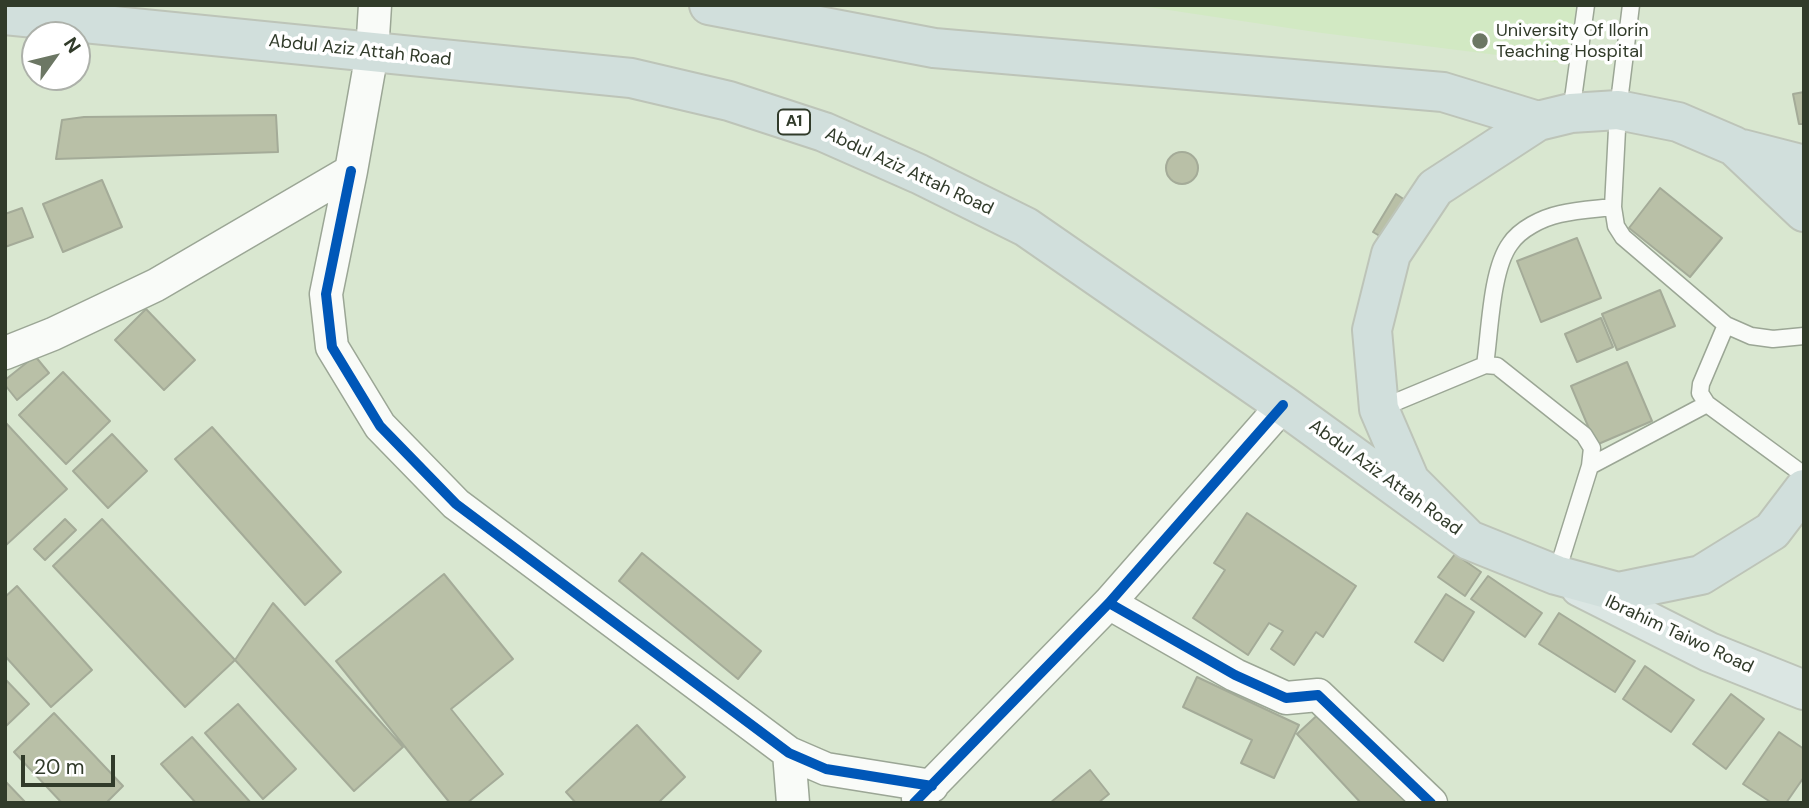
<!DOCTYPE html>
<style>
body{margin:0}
#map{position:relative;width:1809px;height:808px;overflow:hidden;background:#d9e7d0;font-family:"DM Sans",sans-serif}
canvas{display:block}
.frame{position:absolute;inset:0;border:7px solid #313b2a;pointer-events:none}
.north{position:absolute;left:21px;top:21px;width:70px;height:70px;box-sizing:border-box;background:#fff;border:2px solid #adb1aa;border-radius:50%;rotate:56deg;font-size:19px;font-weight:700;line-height:28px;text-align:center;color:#313b2a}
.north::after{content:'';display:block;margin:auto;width:24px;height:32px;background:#6c7764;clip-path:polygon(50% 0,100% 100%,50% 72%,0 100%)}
.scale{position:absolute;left:21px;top:755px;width:94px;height:32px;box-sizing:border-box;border:4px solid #313b2a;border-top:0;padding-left:9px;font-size:21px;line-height:24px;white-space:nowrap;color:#313b2a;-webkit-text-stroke:5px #fff;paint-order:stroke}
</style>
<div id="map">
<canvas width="1809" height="808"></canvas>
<div class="frame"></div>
<div class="north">N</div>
<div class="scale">20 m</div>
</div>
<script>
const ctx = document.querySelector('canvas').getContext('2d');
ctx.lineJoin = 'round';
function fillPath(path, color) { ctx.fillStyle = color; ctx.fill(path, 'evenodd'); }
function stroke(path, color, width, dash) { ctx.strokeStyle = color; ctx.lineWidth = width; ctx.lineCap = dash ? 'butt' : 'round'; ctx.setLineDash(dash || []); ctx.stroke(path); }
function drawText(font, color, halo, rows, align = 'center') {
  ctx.font = font + ' "DM Sans",sans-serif'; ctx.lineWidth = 7; ctx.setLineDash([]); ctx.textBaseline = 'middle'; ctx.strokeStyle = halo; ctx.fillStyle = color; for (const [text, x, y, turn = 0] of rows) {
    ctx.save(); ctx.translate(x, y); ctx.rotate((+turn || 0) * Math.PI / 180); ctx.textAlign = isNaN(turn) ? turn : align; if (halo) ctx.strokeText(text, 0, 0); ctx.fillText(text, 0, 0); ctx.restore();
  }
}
fillPath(new Path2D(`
 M1135 5H1576L1569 64 1322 33Z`), '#d2e9c3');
const building = new Path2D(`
 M1804 92V124H1799L1793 94Z
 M276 115 278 152 56 159 62 120 84 117Z
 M1166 168a16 16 0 1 1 32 0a16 16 0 1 1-32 0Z
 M102 180 122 227 63 252 43 204Z
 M1660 188 1722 238 1690 277 1629 228Z
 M1396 194 1405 200 1383 238 1373 232Z
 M22 208 33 237 5 247V214Z
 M1577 238 1601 298 1541 322 1517 261Z
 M1660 290 1675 326 1617 350 1602 314Z
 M146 309 195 360 164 390 115 340Z
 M1601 318 1613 347 1577 362 1565 334Z
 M35 356 49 373 17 400 5 385V380Z
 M1627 362 1652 421 1596 445 1571 386Z
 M63 372 110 421 66 464 19 415Z
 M5 422 67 489 5 546Z
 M212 427 341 572 305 605 175 459Z
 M112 434 147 471 108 508 73 471Z
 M1247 513 1356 586 1323 637 1316 632 1294 665 1271 649 1283 631 1269 623 1248 655 1193 618 1225 570 1214 563Z
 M65 519 76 530 45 560 34 549Z
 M102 519 235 660 185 707 53 566Z
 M642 553 761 651 738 679 619 581Z
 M1455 554 1481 572 1465 596 1438 577Z
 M444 574 513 659 451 709 503 774 467 803H450L336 661Z
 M1488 576 1542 613 1525 637 1471 599Z
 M17 586 92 670 51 707 5 656V597Z
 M1446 594 1474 612 1443 661 1415 642Z
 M273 603 403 747 354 791 235 660Z
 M1559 613 1635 661 1615 692 1539 644Z
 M1645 666 1694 700 1671 732 1623 699Z
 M1197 677 1299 725 1274 778 1241 763 1252 740 1183 707Z
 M5 679 29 704 5 727Z
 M1731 694 1764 719 1726 769 1693 744Z
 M238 704 296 769 263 799 205 733Z
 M1324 709 1412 803H1361L1297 734Z
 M54 713 123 786 106 803H62L14 752Z
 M637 725 685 777 658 803H576L566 792Z
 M1779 732 1804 749V777L1786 803H1772L1743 784Z
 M192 737 251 803H196L161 764Z
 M1090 770 1109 794 1098 803H1050Z
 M5 781 26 803H5Z`);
fillPath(building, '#b9c0a7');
stroke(building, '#a4ab98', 2);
const service = new Path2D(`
 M1631 5 1618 110 1613 207 1616 226 1623 237 1726 325 1751 336 1773 339 1804 336
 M1571 113 1586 5
 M1726 325 1701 384 1700 393 1707 404 1804 475
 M1485 365C1490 332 1491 270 1510 244 1520 229 1542 218 1560 214 1577 210 1596 209 1613 207
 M1379 409 1485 365 1497 366 1584 435 1592 448 1590 466 1556 575
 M1590 466 1707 404`);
const minor = new Path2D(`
 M351 171 326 294 332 347 380 426 456 504 789 753 826 769 932 786
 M5 353 53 334 156 285 351 171 372 53 375 5
 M1109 603 1235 675 1286 698 1318 695 1431 803
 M789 753 793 803
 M918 799 1109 603 1283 405`);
const primary = new Path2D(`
 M1580 587 1709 652 1804 690`);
const trunk = new Path2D(`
 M709 5 934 48 1443 92 1538 121
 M5 15 631 78 729 101 824 132 919 174 1026 227 1283 405 1469 540
 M1742 149 1804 165
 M1804 212 1734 146 1678 122 1618 110 1571 113 1538 121 1435 188 1391 254 1372 330 1379 409 1410 481 1469 540 1556 575 1618 592 1701 575 1772 531 1804 489`);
stroke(service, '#9ba695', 19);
stroke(minor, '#9ba695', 35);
stroke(primary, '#bdc4b8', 42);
stroke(trunk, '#bdc4b8', 42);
stroke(service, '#f9fbf8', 16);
stroke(minor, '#f9fbf8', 32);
stroke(primary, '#dbe6e3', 38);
stroke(trunk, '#d1dfdc', 38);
stroke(new Path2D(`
 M351 171 326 294 332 347 380 426 456 504 789 753 826 769 932 786
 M1109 603 1235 675 1286 698 1318 695 1431 803
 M914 803 1109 603 1283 405`), '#0057b8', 10);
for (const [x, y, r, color] of [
 [1480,41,9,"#6c7764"]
]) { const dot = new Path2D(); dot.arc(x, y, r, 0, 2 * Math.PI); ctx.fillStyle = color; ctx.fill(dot); stroke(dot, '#fff', 2.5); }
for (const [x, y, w] of [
 [794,122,32]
]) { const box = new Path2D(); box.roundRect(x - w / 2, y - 12.5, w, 25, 5); ctx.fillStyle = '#fff'; ctx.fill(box); stroke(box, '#313b2a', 2); }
drawText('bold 16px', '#313b2a', null, [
 ["A1",794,122]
]);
drawText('18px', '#313b2a', '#fff', [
 ["University Of Ilorin",1496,31],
 ["Teaching Hospital",1496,52]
], 'left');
drawText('18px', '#313b2a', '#fff', [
 ["Abdul Aziz Attah Road",360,51,6],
 ["Abdul Aziz Attah Road",909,172,25],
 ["Abdul Aziz Attah Road",1385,478,36],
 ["Ibrahim Taiwo Road",1679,635,25]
]);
</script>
